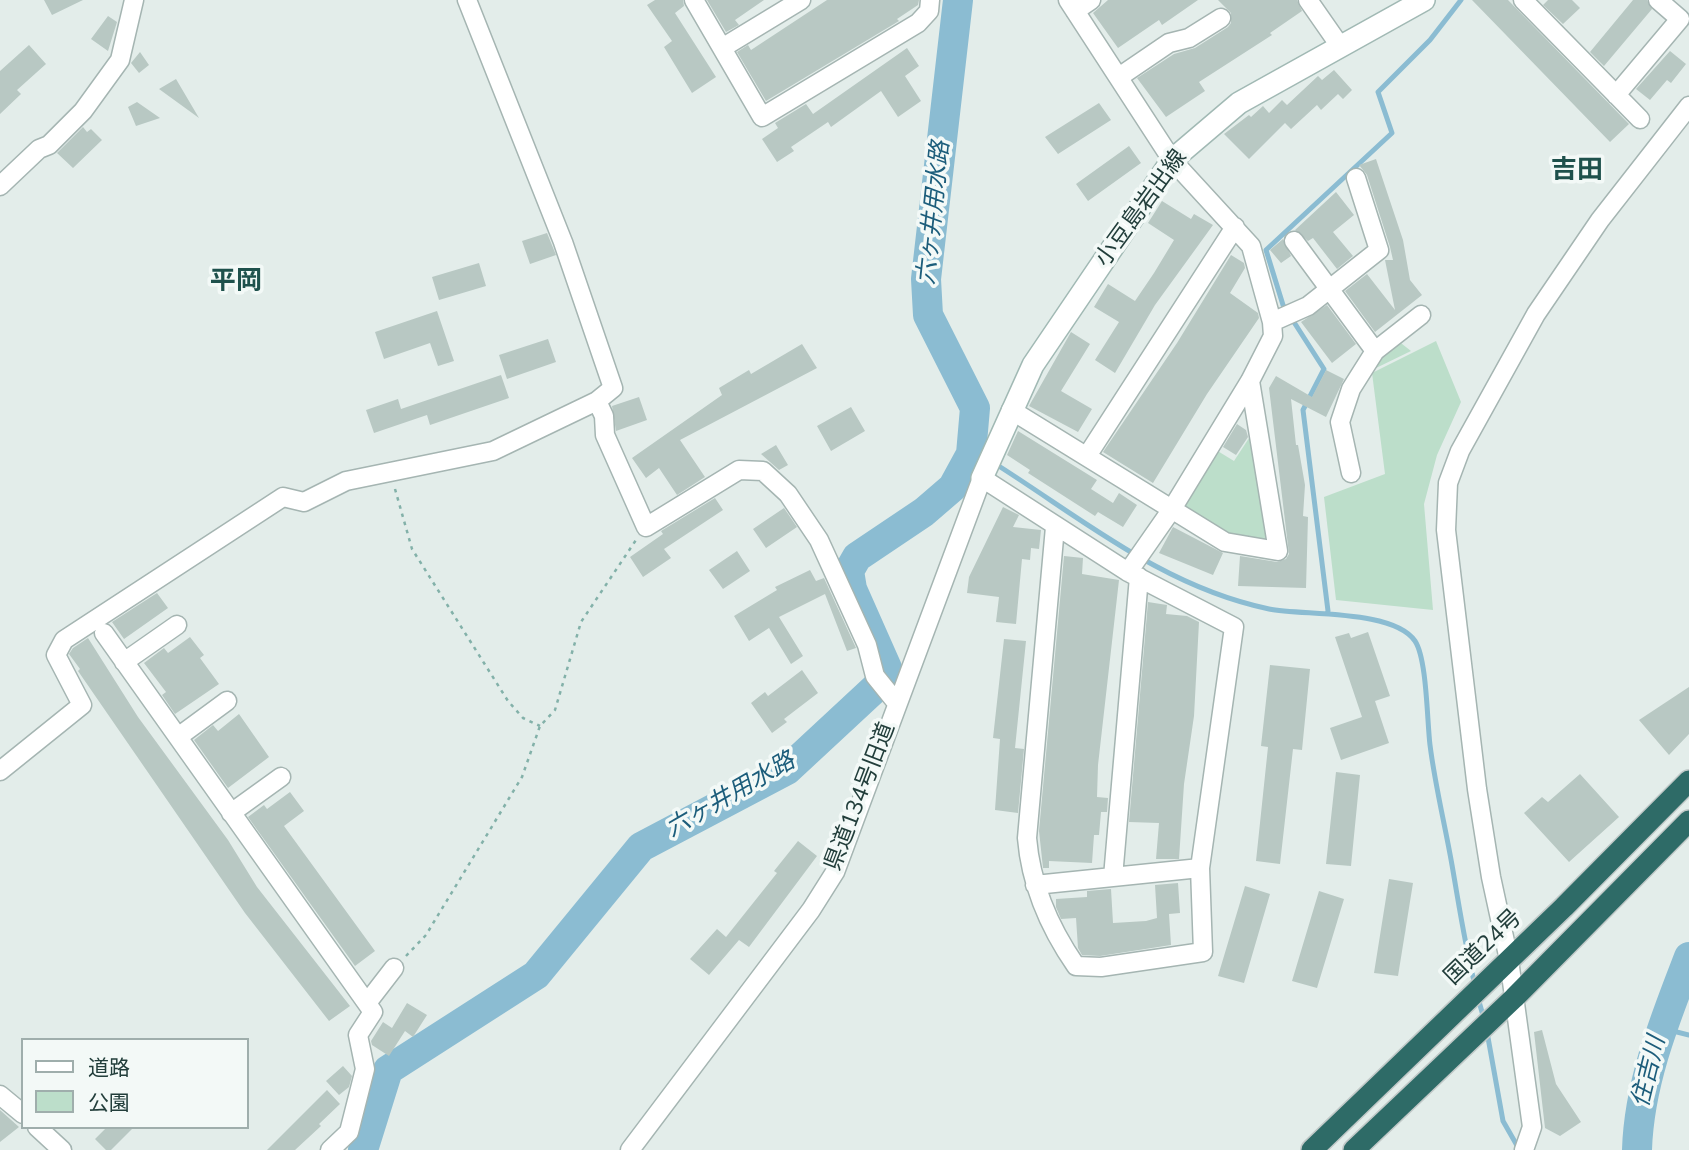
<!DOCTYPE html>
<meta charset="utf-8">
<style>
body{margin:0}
#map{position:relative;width:1689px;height:1150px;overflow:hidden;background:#e3edea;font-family:"Nunito Sans","Noto Sans JP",sans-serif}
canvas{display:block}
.legend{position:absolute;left:21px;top:1038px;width:228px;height:91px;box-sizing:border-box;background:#f3f9f7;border:2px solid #9faeac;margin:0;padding:9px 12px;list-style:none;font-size:21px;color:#223e3b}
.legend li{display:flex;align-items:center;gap:14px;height:35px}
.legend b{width:35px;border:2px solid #9faeac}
</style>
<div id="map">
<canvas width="1689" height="1150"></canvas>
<ul class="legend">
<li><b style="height:9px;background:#fff"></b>道路</li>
<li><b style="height:19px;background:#bcdeca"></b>公園</li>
</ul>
</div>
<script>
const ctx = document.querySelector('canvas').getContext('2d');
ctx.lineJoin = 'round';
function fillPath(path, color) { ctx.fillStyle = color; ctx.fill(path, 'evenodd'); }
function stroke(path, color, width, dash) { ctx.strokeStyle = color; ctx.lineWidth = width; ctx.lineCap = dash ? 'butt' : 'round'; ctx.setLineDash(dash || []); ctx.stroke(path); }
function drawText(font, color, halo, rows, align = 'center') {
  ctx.font = font + ' "Nunito Sans","Noto Sans JP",sans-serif'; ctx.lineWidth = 7; ctx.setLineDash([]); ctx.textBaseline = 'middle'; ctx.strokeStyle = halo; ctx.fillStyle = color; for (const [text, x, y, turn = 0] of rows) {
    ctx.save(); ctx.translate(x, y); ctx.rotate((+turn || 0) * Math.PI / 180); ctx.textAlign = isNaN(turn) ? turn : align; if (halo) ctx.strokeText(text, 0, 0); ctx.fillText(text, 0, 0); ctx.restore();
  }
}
fillPath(new Path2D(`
 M1397 340 1411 351 1374 369 1381 353Z
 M1436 341 1461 402 1437 455 1424 504 1433 610 1336 600 1324 497 1385 474 1372 373Z
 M1255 429 1271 540 1266 544 1227 536 1185 510 1182 503 1216 450 1234 461Z`), '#bcdeca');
stroke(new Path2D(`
 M971 449 986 458
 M994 463C1083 519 1163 587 1269 609 1303 616 1393 609 1415 641 1427 659 1427 721 1430 745 1435 785 1445 825 1452 865 1459 905 1465 946 1475 985
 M1328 611 1303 410 1324 369 1283 305 1266 250 1392 133 1378 92 1430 40 1461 0
 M1478 998 1484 1019
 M1661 1028 1689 1035
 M1487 1032 1503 1121 1519 1149`), '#8bbcd2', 5);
stroke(new Path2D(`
 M363 1150 388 1070 536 975 641 847 787 770 885 679 887 668 852 589 849 571 857 557 924 512 953 487 971 454 975 408 928 315 926 279 958 0
 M1637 1150C1639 1083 1665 1019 1689 957`), '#8bbcd2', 30);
fillPath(new Path2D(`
 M44 0H83L52 15Z
 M655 0H683L684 6 675 13 716 77 692 93 664 47 672 41 647 5Z
 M707 0H764L735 20 739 25 726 32Z
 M827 0H919L918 5 897 19 899 21 766 101 737 52 748 45 751 50Z
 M1108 0H1198L1162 25 1159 20 1118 48 1093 13Z
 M1218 0H1297L1302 11 1270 33 1272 35 1199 82 1205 91 1166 117 1137 78 1174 54 1195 48 1228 27 1231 23V13Z
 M1472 0H1508L1629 124 1610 142Z
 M1548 0H1572L1580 8 1563 24 1543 5Z
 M1633 0H1647L1652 9 1604 66 1590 52Z
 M108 16 117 22 108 51 91 39Z
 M29 45 46 64 17 90 21 94 0 114V71Z
 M907 48 919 66 905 76 921 101 898 117 881 91 831 127 828 122 791 147 794 151 777 162 762 139 778 128 775 123 806 104 813 114Z
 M1670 51 1686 64 1671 83 1667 80 1650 100 1636 89Z
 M140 52 149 65 139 73 131 63Z
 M1334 70 1352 90 1343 99 1338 94 1321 110 1317 105 1291 129 1285 123 1249 159 1224 134 1249 115 1251 117 1263 106 1269 113 1282 100 1287 105 1318 76 1322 80Z
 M176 79 199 118 159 89Z
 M137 102 160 118 136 126 128 107Z
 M1099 103 1111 120 1058 154 1045 137Z
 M83 127 87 132 91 129 102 140 73 168 57 153Z
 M1129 146 1141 163 1088 201 1076 184Z
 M1376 159 1403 240 1410 280 1422 295 1375 332 1345 291 1367 274 1395 310 1385 260H1393L1390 247 1367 175 1359 165Z
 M1336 192 1354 215 1333 232 1353 256 1337 269 1313 238 1308 241 1295 230Z
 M1162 201 1191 219 1194 214 1213 225 1155 305 1115 373 1095 360 1119 322 1094 307 1108 284 1135 301 1154 273 1174 240 1148 223Z
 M547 233 556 255 530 264 522 241Z
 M1283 239 1291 256 1281 263 1270 250Z
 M1231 255 1244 263 1245 268 1230 293 1258 313 1259 318 1207 394 1153 483 1103 452 1177 343Z
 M479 263 486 286 439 300 432 277Z
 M1327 305 1356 344 1332 363 1301 322Z
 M437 311 454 361 438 366 430 343 384 359 375 332Z
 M1071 332 1090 344 1061 391 1092 409 1078 432 1029 406Z
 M548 339 556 362 507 379 499 355Z
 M802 344 817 368 680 440 705 477 677 495 659 468 646 478 632 458 722 395 719 388 749 370 751 374Z
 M1326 370 1344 379 1326 417 1291 399 1296 445H1298L1305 485 1303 516 1308 517 1306 588 1238 586 1240 556 1277 562 1286 559 1289 554 1269 388 1276 376 1312 397Z
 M501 375 509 398 430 425 427 415 374 433 366 410 398 399 401 409Z
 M639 397 647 420 616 431 612 406Z
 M851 407 865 431 831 451 817 426Z
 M1237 424 1246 430 1248 437 1236 455 1223 447Z
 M1018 431 1097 480 1091 489 1113 503 1119 493 1137 505 1123 527 1098 512 1095 516 1028 473 1030 470 1007 455Z
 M776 445 788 465 779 470 761 454Z
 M715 498 723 510 664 549 671 558 643 577 630 557 663 534 661 531Z
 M1003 507 1019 515 1013 527 1041 530 1039 549 1031 548 1030 560 1022 559 1016 624 996 622 999 597 967 593 969 577Z
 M784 508 797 527 766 548 753 529Z
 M1173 527 1223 553 1213 575 1159 553Z
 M737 551 750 571 723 589 709 570Z
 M1064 556 1083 558 1082 574 1119 580 1098 765 1097 797 1108 798 1107 812H1101L1099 835H1094L1092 863 1049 861V868H1043L1039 831Z
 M810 570 816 581 824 578 856 648 847 651 825 594 779 617 803 656 791 664 769 628 749 641 734 616 777 590 775 587Z
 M157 593 168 608 124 639 112 622Z
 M1148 602 1167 605 1166 614 1187 616 1199 622 1194 716 1184 784 1179 859H1156L1159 823 1129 822Z
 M1368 632 1390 696 1375 701 1389 743 1341 760 1330 728 1362 717 1335 637 1349 633 1351 638Z
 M190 637 204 655 200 658 219 684 175 714 162 695 166 692 144 663 164 648 168 653Z
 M88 638 138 717 228 840 257 887 350 1006 329 1021 245 913 78 671 80 669 69 654 73 648Z
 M1004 639 1026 641 1015 748 1024 749 1018 813 995 810 1000 739 993 738Z
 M1270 665 1310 669 1302 750 1293 749 1280 864 1256 861 1268 747 1261 746Z
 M802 670 818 693 784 719 787 722 772 733 751 703 765 692 768 696Z
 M1689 687V734L1669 755 1639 720Z
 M239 714 269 757 228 788 194 740 213 725 218 731Z
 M1336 772 1360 775 1351 866 1326 864Z
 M1580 774 1619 817 1569 862 1524 813 1542 797 1548 802Z
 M290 792 304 811 284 826 375 951 355 966 248 817 264 805 267 809Z
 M798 841 817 856 749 947 739 940 709 975 690 959 717 929 726 937 777 873 774 871Z
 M1389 879 1413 883 1398 976 1374 973Z
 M1178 883 1180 913 1169 914 1171 945 1100 956 1082 955 1078 948 1076 918 1061 919 1056 907V899L1087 897V891L1111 889 1113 923 1146 921 1157 918 1155 885Z
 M1245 886 1270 894 1244 983 1218 976Z
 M1319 891 1344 899 1317 988 1292 981Z
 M407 1003 427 1015 413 1037 405 1031 389 1056 372 1045 371 1041 383 1022 392 1028Z
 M1542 1030 1556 1084 1581 1122 1560 1136 1545 1128 1534 1032Z
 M343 1066 352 1076 349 1087 339 1095 326 1081Z
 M327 1090 340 1104 319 1124 321 1126 295 1150H267Z
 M0 1110 19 1127 0 1142Z
 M107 1127H134L111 1150H106L95 1139Z`), '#b8c8c3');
const street = new Path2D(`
 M694 0 762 117 918 23 929 11 930 0
 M1068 0 1172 160 1251 246 1272 322 1273 336 1250 381 1172 509 1128 572
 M1308 0 1340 46
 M1523 0 1640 119
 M1075 11 1091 0
 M722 48 801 0
 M1119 77 1169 43 1189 38 1221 18
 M1616 95 1680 19 1658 0
 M0 186 39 149 49 145 83 111 120 60 134 0
 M1294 241 1375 351 1351 389 1340 422 1351 473
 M1272 322 1308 306 1379 250 1356 178
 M1375 351 1421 315
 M597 401 604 416 605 435 646 527 739 470 763 471 788 494 819 540 867 645 875 676 896 702
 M1011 410 1225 542 1278 551 1250 381
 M1087 456 1235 227
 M104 633 373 1012 358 1035 365 1069 349 1132 330 1150
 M124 662 177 625
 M178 737 227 701
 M0 771 82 705 56 655 64 640 283 497 304 502 346 481 493 451 597 401 613 388 563 242 467 0
 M231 813 281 777
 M1113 877 1139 577
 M1035 885 1200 868
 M367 1003 394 968
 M0 1095 23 1114
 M37 1127 62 1150
 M630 1150 811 910 835 872 982 478 1128 572 1234 627 1200 868 1203 952 1101 967 1076 966C1049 927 1031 886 1027 838L1055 527
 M1524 1150 1532 1127 1509 960 1491 877 1477 789 1446 530 1448 483 1460 451 1536 314 1600 220 1689 106`);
const secondary = new Path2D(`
 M982 478 1033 365 1172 160 1239 103 1424 0`);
const highway = new Path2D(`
 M1312 1150 1564 907 1689 781
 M1354 1150 1514 998 1689 821`);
stroke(street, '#a5b5b2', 21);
stroke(secondary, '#a1b9b4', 24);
stroke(highway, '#c1c9c8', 24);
stroke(new Path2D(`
 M395 489 412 549 508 701 523 718 540 726
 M406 956 426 935 522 777 540 726 555 710 581 622 636 540`), '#83b1a9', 2.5, [3.5, 5]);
stroke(street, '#fff', 18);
stroke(secondary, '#fff', 21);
stroke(highway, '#2e6b67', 21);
drawText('23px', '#223e3b', '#f3f9f7', [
 ["小豆島岩出線",1142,209,-54],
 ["県道134号旧道",861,797,-69],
 ["国道24号",1484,948,-44]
]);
drawText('italic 24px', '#1c5d7b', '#f3f9f7', [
 ["六ヶ井用水路",935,213,-84],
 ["六ヶ井用水路",731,796,-30],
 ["住吉川",1650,1072,-76]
]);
drawText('bold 26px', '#1e514c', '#f3f9f7', [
 ["吉田",1577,172],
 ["平岡",236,283]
]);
</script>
